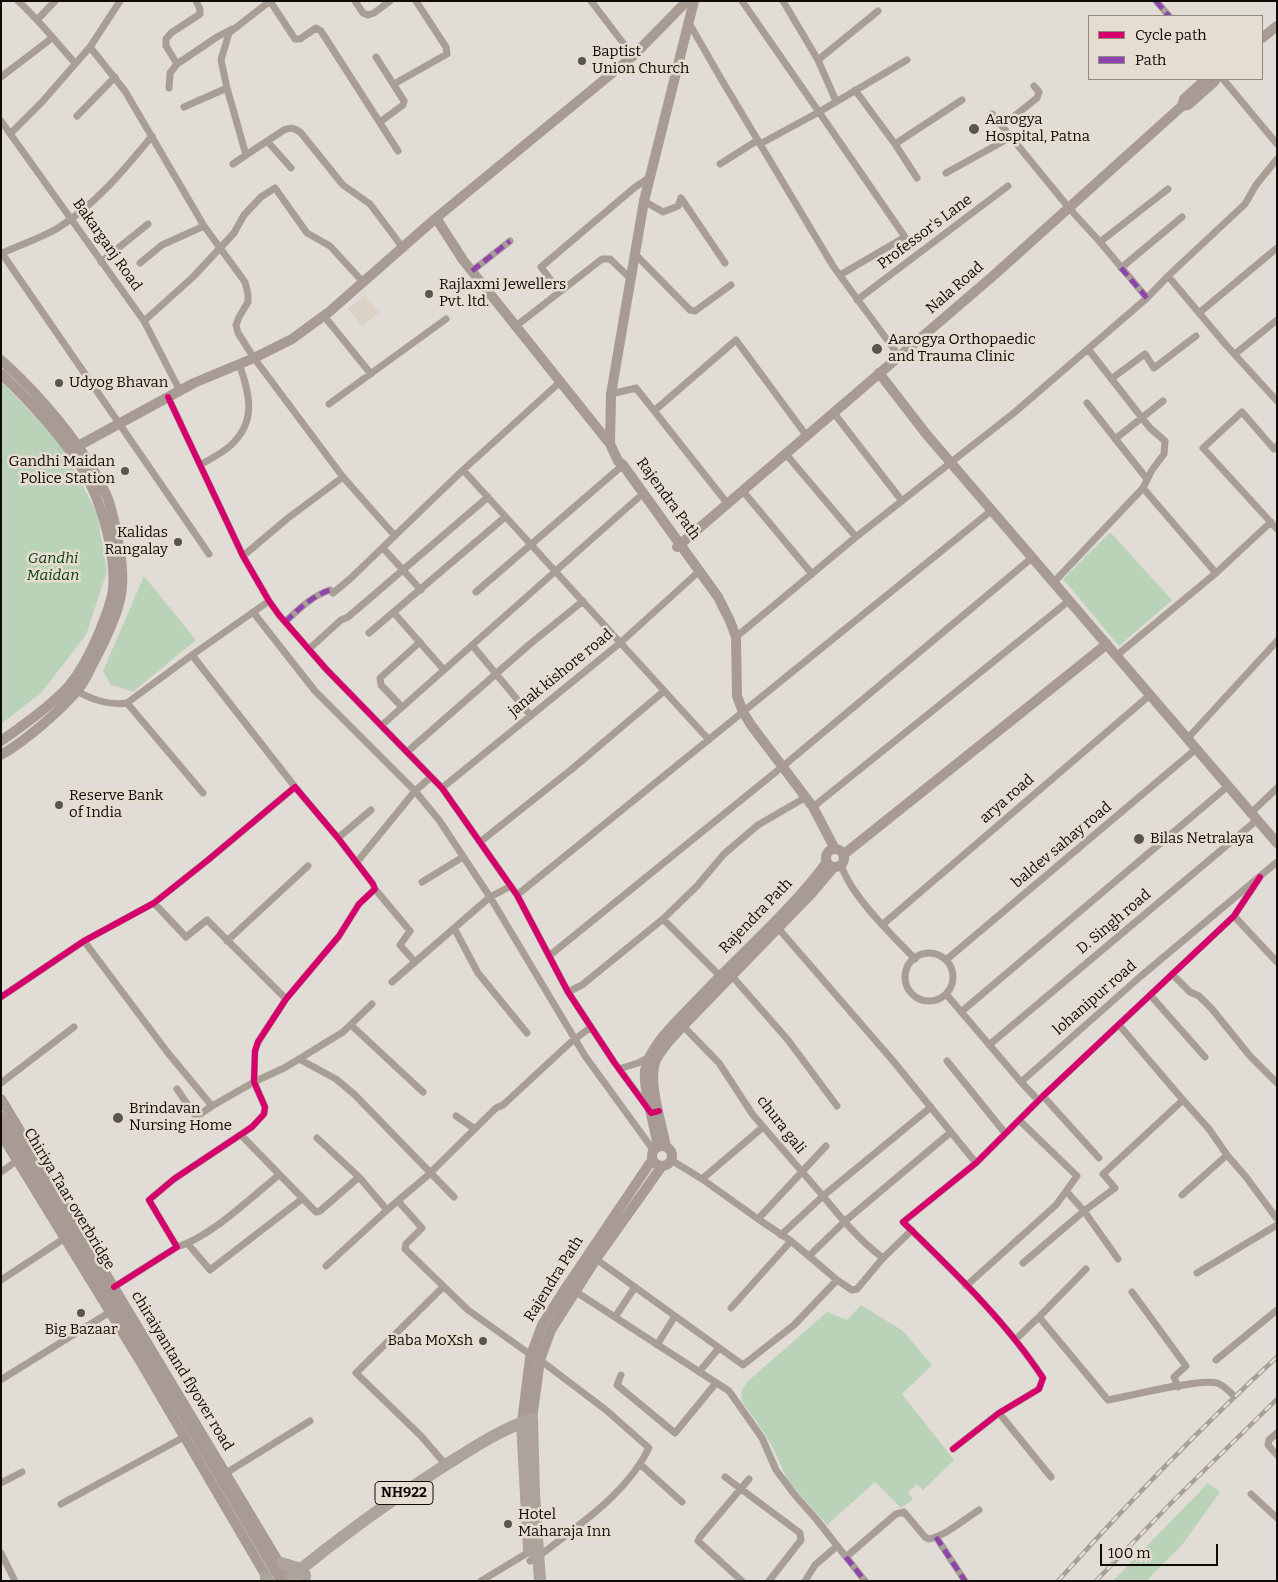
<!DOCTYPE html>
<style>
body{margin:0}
#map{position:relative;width:1278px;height:1582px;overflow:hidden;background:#e1dcd5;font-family:Bitter,serif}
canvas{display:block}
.frame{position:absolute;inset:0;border:2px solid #0e0b08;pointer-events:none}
.legend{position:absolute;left:1088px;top:15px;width:175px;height:65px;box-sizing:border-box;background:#e6ddd0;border:1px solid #908980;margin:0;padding:6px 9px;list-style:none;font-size:15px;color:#0e0b08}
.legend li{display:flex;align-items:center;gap:10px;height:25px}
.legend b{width:25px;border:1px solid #908980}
.scale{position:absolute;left:1100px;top:1544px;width:118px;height:22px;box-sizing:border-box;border:2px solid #0e0b08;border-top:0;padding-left:6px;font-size:15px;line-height:18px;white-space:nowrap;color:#0e0b08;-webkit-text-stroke:4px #e6ddd0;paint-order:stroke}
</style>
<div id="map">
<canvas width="1278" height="1582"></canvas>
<div class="frame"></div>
<ul class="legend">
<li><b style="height:6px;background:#d6006c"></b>Cycle path</li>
<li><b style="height:6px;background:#8e44ad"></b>Path</li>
</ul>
<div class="scale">100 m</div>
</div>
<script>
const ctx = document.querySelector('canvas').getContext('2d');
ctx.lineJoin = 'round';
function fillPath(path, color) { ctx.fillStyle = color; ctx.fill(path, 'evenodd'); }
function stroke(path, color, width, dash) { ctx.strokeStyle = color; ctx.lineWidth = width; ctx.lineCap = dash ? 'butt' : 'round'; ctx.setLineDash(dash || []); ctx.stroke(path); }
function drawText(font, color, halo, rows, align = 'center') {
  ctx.font = font + ' Bitter,serif'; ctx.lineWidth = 5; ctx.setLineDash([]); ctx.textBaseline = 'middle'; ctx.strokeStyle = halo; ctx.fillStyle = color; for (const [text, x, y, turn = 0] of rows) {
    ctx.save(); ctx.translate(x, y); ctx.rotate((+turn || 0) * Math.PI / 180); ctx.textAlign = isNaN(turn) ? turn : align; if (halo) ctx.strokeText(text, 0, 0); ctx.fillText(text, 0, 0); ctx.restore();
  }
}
fillPath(new Path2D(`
 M365 295 379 312 362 326 348 309Z`), '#dbd1c4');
fillPath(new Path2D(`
 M1 381 60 443 97 513 107 571 86 635 41 693 1 724Z
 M1110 532 1172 600 1119 646 1063 579Z
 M144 576 196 640 133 692 111 685 103 671Z
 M861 1305 903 1331 932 1365 902 1394 954 1460 923 1490 917 1484 908 1493 913 1499 901 1508 875 1482 827 1525 788 1481 772 1446 757 1422 742 1402 741 1392 747 1382 827 1312 847 1320Z
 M1208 1483 1220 1492 1182 1545 1148 1579 1149 1581H1113Z`), '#bad3b8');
stroke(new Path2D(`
 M18 1C39 20 56 42 75 63
 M120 1 90 47 125 91 204 226 245 282 248 294V302L239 317 236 325 238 333 254 358 343 477 395 536
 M270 1 229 33 221 60 227 88 246 155 284 130C292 127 295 128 301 133L343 185 370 204 403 248
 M270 1 295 39H300L316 28 321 31 398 151
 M355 1 363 13 368 15 374 13 390 1
 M591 1 633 56
 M742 1 819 112 760 144
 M783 1 818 60 836 101
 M1156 1 1169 16
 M38 19 55 1
 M689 23 720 77 833 266 899 356
 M376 57 404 101 403 105 380 122
 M818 60 878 11
 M177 64 217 37 232 29
 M1 77 52 38
 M1223 79 1277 144
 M394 84 447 54 446 47 416 1
 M169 88 170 73 177 64 166 46V39L171 33 200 14V9L196 1
 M855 90 895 144 962 100
 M184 107 227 88
 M992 114 1011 137
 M77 116 115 77
 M1 121 144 321 180 391
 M1002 126 1037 98 1039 92 1034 86
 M11 133 42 102 90 47
 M268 142 291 168
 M895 144 917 178
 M233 164 246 155
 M720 164 758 140
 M946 173 1011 137 1069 208 1100 242 1168 189
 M681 198 725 263
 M644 201 663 212 678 206 681 198
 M1100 242 1147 298
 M1 252 209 554
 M2 253C20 245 41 238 58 228 96 204 124 170 152 136
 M635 254 690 310 695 311 731 285
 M101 262 148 224
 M140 263 162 245 204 226
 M1121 268 1182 217
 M472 271 510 241
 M840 275 905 237 819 112 907 60
 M1168 276 1245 204 1256 185 1277 159
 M560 292 541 267 634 188 650 177
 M857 300 1008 186
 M1199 313 1277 248
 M324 316 371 374
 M144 321 193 277 234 233 244 215 261 197 275 188 307 233 330 246 363 282
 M516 326 602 259H610L630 278
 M1088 349 1150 428 1165 441 1164 454 1152 470 1143 488
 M1235 354 1277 320
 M1111 379 1145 354 1154 368 1196 336
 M560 382 463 470 709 740
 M611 394 636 388 727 503
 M168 397 243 556 269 601 279 615 326 669 442 788 517 895 568 992 614 1062 649 1109
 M1087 403 1147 479
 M329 404 446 319
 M654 411 736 340 806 435
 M833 412 902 501
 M1115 439 1163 401
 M1277 446 1274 449 1242 412 1203 448 1277 529
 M785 453 856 537
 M200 465C210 459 221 454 230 446 257 422 250 394 239 364
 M742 490 812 574
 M383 548 421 590
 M243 556 288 518 343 477
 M1216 573 1271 522
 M1054 582 1143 488 1216 573 1116 656
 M476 592 623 465
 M269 601 192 655 295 787
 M253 612 315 691 415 791 439 820 490 897 585 1056 654 1151
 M394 613 444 670
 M285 622C299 609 312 596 330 590L333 593 351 578 463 470
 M369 633 505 517
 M736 637 856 537 1015 412 1147 298 1168 276 1226 345 1277 401
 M472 645 531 716
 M309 649 341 620 348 617 488 497
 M75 690C90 699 110 706 127 703L192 655
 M127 703 203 793
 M402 707 381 685 380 678 420 642
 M382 725 638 498
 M1187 739 1277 641
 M407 752 530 644 583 601
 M782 767 1033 557
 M442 788 620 643 695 575
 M813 807 1070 600
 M1251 813 1277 788
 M338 838 371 810
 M480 842 572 769 664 691
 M357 862 415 791 431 777
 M841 864C849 894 893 936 915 959
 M422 882 463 857
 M375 889 410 931 400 945 415 962
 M517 895 992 510
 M154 903 186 937 207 920 286 999
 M1234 916 1277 962
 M663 919 720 976
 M882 925 1150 695
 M454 928 478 973 527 1033
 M778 928 894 1062 976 1163
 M84 941 168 1053 212 1106
 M227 941 308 866
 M905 977a24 24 0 1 1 48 0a24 24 0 1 1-48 0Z
 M549 956 777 771
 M946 960 1196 749
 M1172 974 1190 992 1199 996 1212 1009 1250 1056 1277 1083
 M731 975 788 1040 837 1106
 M392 982 490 897 511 886
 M568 992 582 985 663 919 697 886 724 854 758 825 801 800
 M946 994 1021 1082 1141 976 1277 862
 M1151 996 1205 1057
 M1 997 84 941 154 903 208 860 295 787 338 838 373 884 375 889 359 904 339 936 286 999 258 1042 255 1051 254 1082 265 1107 264 1114 252 1127 174 1179 149 1200 177 1247 114 1287
 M961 1012 1228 786
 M351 1025 423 1092
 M683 1026 719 1063 753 1115 823 1196 781 1235
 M989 1045 1257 820
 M299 1059 336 1079 355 1095 454 1197
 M947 1061 1005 1133
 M619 1069 638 1063 649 1057
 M1021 1082 1038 1100
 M1 1083 74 1027
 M177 1089 196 1117 212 1106 254 1082 286 1067 343 1032 372 1004
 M1043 1096 1099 1158
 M1183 1100 1209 1129 1227 1155 1246 1177 1277 1219
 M456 1116 475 1129
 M241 1135 316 1212 320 1211 359 1177
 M317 1138 359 1177 387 1210
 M671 1160 702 1179 758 1219 791 1241 837 1280 852 1290 857 1289 883 1258 912 1230
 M1 1172 18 1160
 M702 1179 763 1127
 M1067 1192 1084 1211 1118 1259
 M1182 1195 1227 1155
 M398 1201 422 1228 406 1244 405 1249 468 1310 531 1355
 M758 1219 826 1146
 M188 1244 210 1270 302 1199
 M177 1247C211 1237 250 1198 279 1175
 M809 1256 844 1222 951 1132
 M883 1258C860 1241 841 1218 823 1196L931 1107
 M596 1259 743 1365 794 1325 837 1280
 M1023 1263 1084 1211 1115 1188 1103 1174 1183 1100 1119 1025
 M326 1266 387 1210 427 1176 496 1108 503 1105 571 1042 591 1027
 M1197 1273 1277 1225
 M1 1280 65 1238
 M966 1286 1056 1205 1077 1176 1019 1120
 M443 1287 356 1373 421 1436 446 1465
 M573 1290 729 1391 762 1438 776 1470 794 1494 816 1519 865 1581
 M1132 1292 1186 1366 1174 1377 1178 1387
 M731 1308 791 1241
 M615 1317 635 1287
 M1039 1317 1086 1269
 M1015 1340 1039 1317 1108 1400C1129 1396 1201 1378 1217 1383 1223 1385 1228 1390 1232 1394
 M657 1345 675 1316
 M1216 1360 1277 1310
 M699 1372 719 1348
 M621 1375 617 1385 675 1433 716 1383
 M2 1379 110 1312
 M999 1413 1051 1477
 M1277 1433 1269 1440 1268 1445 1277 1455
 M953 1449 999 1413 1039 1389 1043 1378C1005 1320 952 1270 903 1222L976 1163 1043 1096 1234 916 1260 877
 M641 1465 682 1502
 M226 1473 310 1421
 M725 1477 800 1533 801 1540 769 1581
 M1 1483 22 1472
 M1251 1494 1277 1518
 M61 1504 184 1437
 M936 1537 965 1581
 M1 1553 14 1579
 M846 1557 896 1514 904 1512 925 1537 929 1539C947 1535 963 1520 979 1510
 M530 1561 538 1557C578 1525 626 1495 649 1448L606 1410 540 1360
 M481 1581 529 1552
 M742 1581 698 1541 700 1537 749 1479
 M805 1581 815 1565 837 1546`), '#a99e96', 7);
stroke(new Path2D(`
 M694 1 644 201 611 394 610 444 618 461 623 465 718 597 730 621 736 637 737 696 743 712 751 725 813 807 835 849
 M1262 38 1277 26
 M1182 106 1188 105 1214 82 1216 79
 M1182 106 1184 99 1206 79
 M436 218 463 260 610 444
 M1 360C40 395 84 446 106 494 113 510 116 529 119 546 122 562 124 578 121 595 117 617 106 639 96 658 90 669 85 682 77 691 60 711 24 742 1 755
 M879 373 927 435 1277 843
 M1 374C30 401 72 447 90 483 104 512 116 557 113 590 111 604 104 620 99 633 91 652 82 670 69 686 49 707 25 724 1 741
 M78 446 194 383 254 358 292 339 329 312 436 218 633 56 687 1
 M677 547 993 276 1182 106
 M826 858a9 9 0 1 1 18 0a9 9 0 1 1-18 0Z
 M843 855 1107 644
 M1 1099 290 1581
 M1 1134 140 1361 269 1581
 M652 1156a10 10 0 1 1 20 0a10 10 0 1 1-20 0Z
 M658 1147C655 1127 643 1089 645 1071 649 1045 681 1017 699 998 741 953 790 912 827 862
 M666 1147C662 1124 647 1081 656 1060 662 1047 673 1037 683 1026L812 893 834 867
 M532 1419 540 1360 551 1330 596 1259 662 1166
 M522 1422 530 1358 542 1325 567 1286 652 1160`), '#a89b94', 10);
stroke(new Path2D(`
 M522 1422 529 1551
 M281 1563 301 1569
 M266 1581V1577
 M286 1581C336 1540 389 1501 444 1466 473 1448 499 1430 532 1419L534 1493 540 1581
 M304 1581 305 1575`), '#aea39a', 12);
const rail = new Path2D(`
 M1058 1581C1128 1503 1200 1428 1277 1357
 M1096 1581 1174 1500 1277 1399`);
stroke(rail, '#a6a099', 4.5);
stroke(rail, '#e6ddd0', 2.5, [8]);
stroke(new Path2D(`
 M1 1117 179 1408 281 1581`), '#a89b94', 10);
stroke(new Path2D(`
 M1156 1 1169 16
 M1121 268 1147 298
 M472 271 510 241
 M285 622C299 609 312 596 330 590L333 593
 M936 1537 965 1581
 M846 1557 865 1581`), '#8e44ad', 5, [10, 5]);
stroke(new Path2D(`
 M168 397 243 556 269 601 279 615 326 669 442 788 517 895 568 992 614 1062 651 1113 659 1111
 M1 997 84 941 154 903 208 860 295 787 338 838 373 884 375 889 359 904 339 936 286 999 258 1042 255 1051 254 1082 265 1107 264 1114 252 1127 174 1179 149 1200 177 1247 114 1287
 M953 1449 999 1413 1039 1389 1043 1378C1005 1320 952 1270 903 1222L976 1163 1043 1096 1234 916 1260 877`), '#d6006c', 6);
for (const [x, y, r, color] of [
 [582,61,5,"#585450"],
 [974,129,6,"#585450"],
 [429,294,5,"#585450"],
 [877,349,6,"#585450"],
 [59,383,5,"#585450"],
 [125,471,5,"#585450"],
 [178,542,5,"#585450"],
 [59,805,5,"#585450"],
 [1139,839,6,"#585450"],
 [118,1118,6,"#585450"],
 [81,1313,5,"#585450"],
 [483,1341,5,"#585450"],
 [508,1524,5,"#585450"]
]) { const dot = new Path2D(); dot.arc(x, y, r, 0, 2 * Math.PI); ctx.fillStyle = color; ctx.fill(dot); stroke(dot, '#e6ddd0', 2); }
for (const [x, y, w] of [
 [404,1493,58]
]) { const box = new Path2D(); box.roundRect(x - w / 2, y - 11.5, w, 23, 4); ctx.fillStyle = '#e6ddd0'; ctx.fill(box); stroke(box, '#0e0b08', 1); }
drawText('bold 14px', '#0e0b08', null, [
 ["NH922",404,1493]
]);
drawText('15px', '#0e0b08', '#e6ddd0', [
 ["Baptist",592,52],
 ["Union Church",592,69],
 ["Aarogya",985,120],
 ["Hospital, Patna",985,137],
 ["Rajlaxmi Jewellers",439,285],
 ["Pvt. ltd.",439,302],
 ["Aarogya Orthopaedic",888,340],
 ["and Trauma Clinic",888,357],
 ["Udyog Bhavan",69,383],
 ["Gandhi Maidan",115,462,"right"],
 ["Police Station",115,479,"right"],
 ["Kalidas",168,533,"right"],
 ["Rangalay",168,550,"right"],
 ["Reserve Bank",69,796],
 ["of India",69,813],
 ["Bilas Netralaya",1150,839],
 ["Brindavan",129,1109],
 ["Nursing Home",129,1126],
 ["Big Bazaar",81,1330,"center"],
 ["Baba MoXsh",473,1341,"right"],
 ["Hotel",518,1515],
 ["Maharaja Inn",518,1532]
], 'left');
drawText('15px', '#0e0b08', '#e6ddd0', [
 ["Professor's Lane",925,232,-37],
 ["Bakarganj Road",107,245,55],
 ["Nala Road",955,288,-41],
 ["Rajendra Path",668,499,54],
 ["janak kishore road",561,673,-39],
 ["arya road",1007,799,-41],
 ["baldev sahay road",1062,845,-40],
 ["Rajendra Path",756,916,-46],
 ["D. Singh road",1114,922,-40],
 ["lohanipur road",1095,998,-41],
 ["chura gali",781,1125,52],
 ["Chiriya Taar overbridge",69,1199,59],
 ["Rajendra Path",554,1279,-58],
 ["chiraiyantand flyover road",182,1371,59]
]);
drawText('italic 15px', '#023e15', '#e6ddd0', [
 ["Gandhi",53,559],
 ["Maidan",53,576]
]);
</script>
